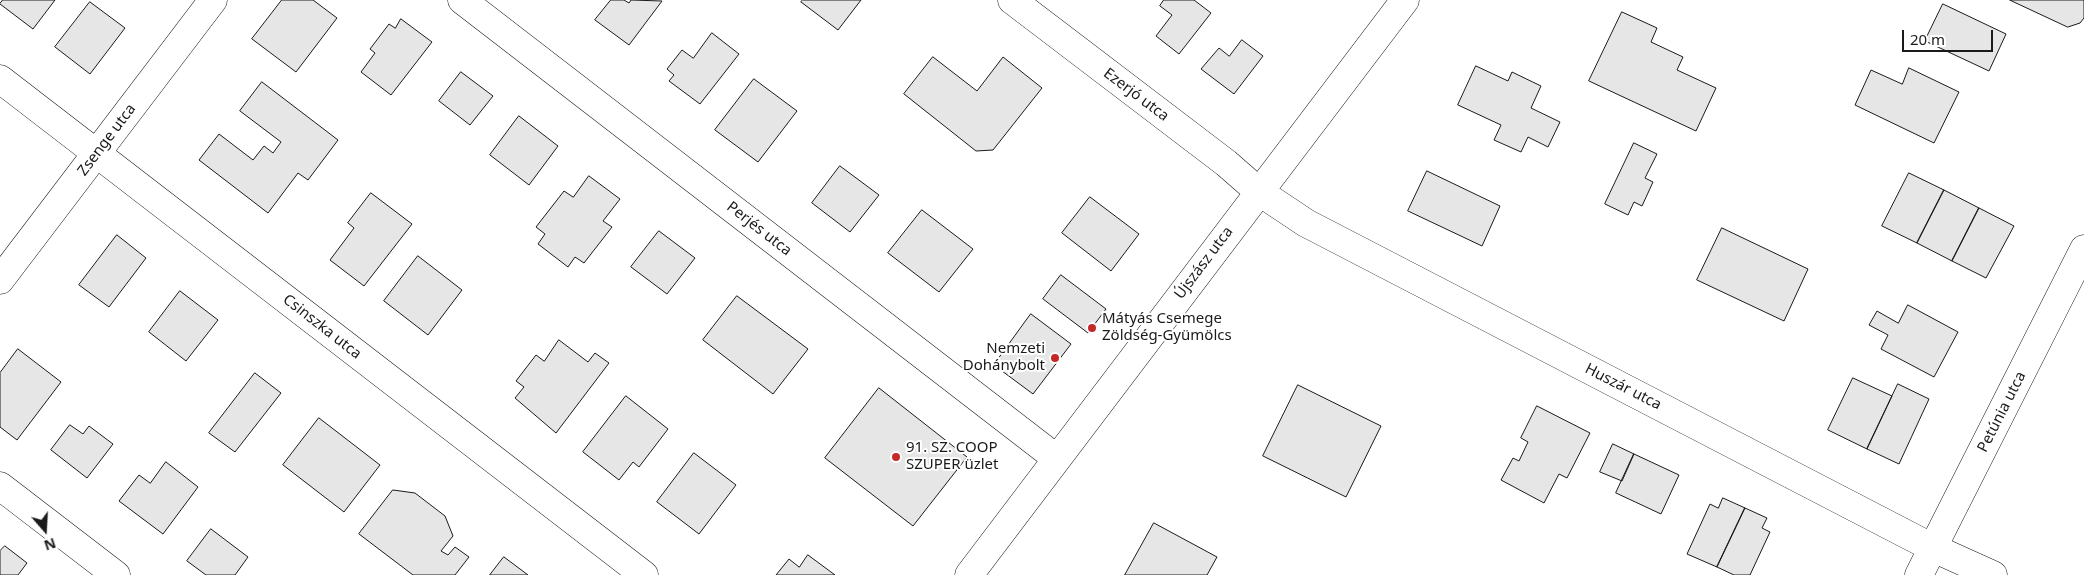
<!DOCTYPE html>
<meta charset="utf-8">
<style>
body{margin:0}
#map{position:relative;width:2084px;height:575px;overflow:hidden;background:#fff;font-family:"Noto Sans",sans-serif}
canvas{display:block}
.north{position:absolute;left:20px;top:505px;width:50px;height:50px;-webkit-text-stroke:4px #fff;paint-order:stroke;rotate:161deg;font-size:14px;font-weight:700;line-height:20px;text-align:center;color:#1a1a1a}
.north::after{content:'';display:block;margin:auto;width:18px;height:22px;background:#1a1a1a;clip-path:polygon(50% 0,100% 100%,50% 72%,0 100%)}
.scale{position:absolute;left:1902px;top:30px;width:91px;height:22px;box-sizing:border-box;border:2px solid #1a1a1a;border-top:0;padding-left:6px;font-size:15px;line-height:18px;white-space:nowrap;color:#1a1a1a;-webkit-text-stroke:4px #fff;paint-order:stroke}
</style>
<div id="map">
<canvas width="2084" height="575"></canvas>
<div class="north">N</div>
<div class="scale">20 m</div>
</div>
<script>
const ctx = document.querySelector('canvas').getContext('2d');
ctx.lineJoin = 'round';
function fillPath(path, color) { ctx.fillStyle = color; ctx.fill(path, 'evenodd'); }
function stroke(path, color, width, dash) { ctx.strokeStyle = color; ctx.lineWidth = width; ctx.lineCap = dash ? 'butt' : 'round'; ctx.setLineDash(dash || []); ctx.stroke(path); }
function drawText(font, color, halo, rows, align = 'center') {
  ctx.font = font + ' "Noto Sans",sans-serif'; ctx.lineWidth = 4; ctx.setLineDash([]); ctx.textBaseline = 'middle'; ctx.strokeStyle = halo; ctx.fillStyle = color; for (const [text, x, y, turn = 0] of rows) {
    ctx.save(); ctx.translate(x, y); ctx.rotate((+turn || 0) * Math.PI / 180); ctx.textAlign = isNaN(turn) ? turn : align; if (halo) ctx.strokeText(text, 0, 0); ctx.fillText(text, 0, 0); ctx.restore();
  }
}
const building = new Path2D(`
 M3 0H55L33 29 0 4Z
 M282 0H313L337 18 296 72 252 39Z
 M611 0H624L629 3 631 0 662 1 629 45 595 20Z
 M803 0H861L838 30 801 2Z
 M1164 0H1194L1211 13 1179 54 1156 36 1172 15 1160 6Z
 M2010 0H2084V18L2080 23 2068 27Z
 M90 2 125 28 90 74 55 47Z
 M1943 4 2006 34 1989 71 1925 41Z
 M1622 12 1657 28 1651 42 1683 57 1677 70 1716 88 1696 131 1589 81Z
 M401 19 432 42 391 95 361 72 375 53 370 49 389 24 395 28Z
 M712 33 739 54 700 104 669 81 674 75 667 69 682 50 693 58Z
 M1242 40 1263 56 1234 94 1201 69 1219 48 1229 56Z
 M933 57 977 91 1003 57 1042 88 993 150 976 151 904 94Z
 M1476 66 1508 81 1512 72 1541 86 1531 108 1560 122 1548 147 1528 137 1521 152 1494 140 1501 125 1458 105Z
 M1909 68 1959 92 1934 143 1855 105 1871 70 1902 84Z
 M461 72 493 96 470 125 439 101Z
 M754 79 797 111 758 162 715 130Z
 M262 82 338 140 308 180 298 173 268 213 199 160 219 134 253 160 264 146 273 153 281 142 240 111Z
 M519 116 558 146 529 185 490 155Z
 M1634 143 1657 154 1645 178 1653 182 1642 206 1634 202 1628 215 1605 204Z
 M840 166 879 195 850 232 812 203Z
 M1427 171 1500 206 1482 246 1408 211Z
 M1909 173 1944 190 1917 243 1882 226Z
 M589 176 620 199 603 221 612 227 584 263 575 257 568 267 538 244 545 234 536 227 564 191 573 197Z
 M1944 190 1979 208 1952 261 1917 243Z
 M371 193 412 224 364 286 330 260 354 228 348 223Z
 M1090 197 1139 234 1111 271 1062 233Z
 M1979 208 2014 226 1986 278 1952 261Z
 M922 210 973 249 939 292 888 253Z
 M1722 228 1808 269 1784 321 1697 280Z
 M659 231 695 258 667 294 631 267Z
 M117 235 146 258 109 307 79 285Z
 M418 256 462 290 428 335 384 301Z
 M1061 275 1106 309 1088 333 1043 299Z
 M180 291 218 320 186 361 149 332Z
 M737 296 808 349 773 394 703 340Z
 M1908 305 1958 332 1934 377 1881 349 1888 335 1869 325 1877 311 1898 323Z
 M1031 314 1071 344 1033 394 994 365Z
 M559 340 588 362 595 353 609 363 556 433 515 398 524 387 516 381 536 355 544 361Z
 M18 349 61 382 17 440 0 427V373Z
 M255 373 281 393 235 452 209 433Z
 M1853 378 1892 396 1867 449 1828 430Z
 M1898 384 1929 399 1899 464 1867 449Z
 M1298 385 1381 426 1346 497 1263 456Z
 M879 388 967 457 913 526 825 458Z
 M626 396 668 429 639 467 633 462 619 480 583 452Z
 M1537 406 1590 433 1567 478 1559 474 1544 503 1501 480 1513 458 1519 461 1528 442 1521 438Z
 M319 418 380 465 344 512 283 465Z
 M70 425 83 434 89 426 113 444 87 478 51 450Z
 M1613 444 1634 454 1622 481 1600 472Z
 M694 453 736 485 699 534 657 502Z
 M1634 454 1679 475 1661 514 1616 493Z
 M166 462 198 487 163 534 119 501 139 475 150 483Z
 M393 490 415 493 445 516 453 536 441 551 448 555 455 547 469 557 455 575H413L359 534Z
 M1723 498 1745 508 1717 567 1687 554 1710 504 1718 508Z
 M1745 508 1767 518 1762 528 1770 532 1750 575H1734L1717 567Z
 M1154 523 1217 557 1207 575H1125Z
 M211 529 248 557 235 575H206L187 561Z
 M5 546 27 563 18 575H0V551Z
 M808 555 835 575H776L789 559 799 567Z
 M504 557 528 575H490Z`);
fillPath(building, '#e6e6e6');
stroke(building, '#1a1a1a', 1);
const minor = new Path2D(`
 M462 0 1056 458
 M1012 0 1226 163 1258 191 1306 223 1933 548 1993 575
 M0 79 644 575
 M0 280 213 0
 M0 486 116 575
 M969 575 1405 0
 M1919 575 2084 249`);
stroke(minor, '#1a1a1a', 29);
stroke(minor, '#fff', 28);
for (const [x, y, r, color] of [
 [1092,328,5,"#c62828"],
 [1055,358,5,"#c62828"],
 [896,457,5,"#c62828"]
]) { const dot = new Path2D(); dot.arc(x, y, r, 0, 2 * Math.PI); ctx.fillStyle = color; ctx.fill(dot); stroke(dot, '#fff', 2); }
drawText('15px', '#1a1a1a', '#fff', [
 ["Ezerjó utca",1136,95,37],
 ["Zsenge utca",107,140,-53],
 ["Perjés utca",759,229,38],
 ["Újszász utca",1204,263,-53],
 ["Csinszka utca",322,327,38],
 ["Huszár utca",1623,387,27],
 ["Petúnia utca",2002,412,-63]
]);
drawText('15px', '#1a1a1a', '#fff', [
 ["Mátyás Csemege",1102,319],
 ["Zöldség-Gyümölcs",1102,336],
 ["Nemzeti",1045,349,"right"],
 ["Dohánybolt",1045,366,"right"],
 ["91. SZ. COOP",906,448],
 ["SZUPER üzlet",906,465]
], 'left');
</script>
